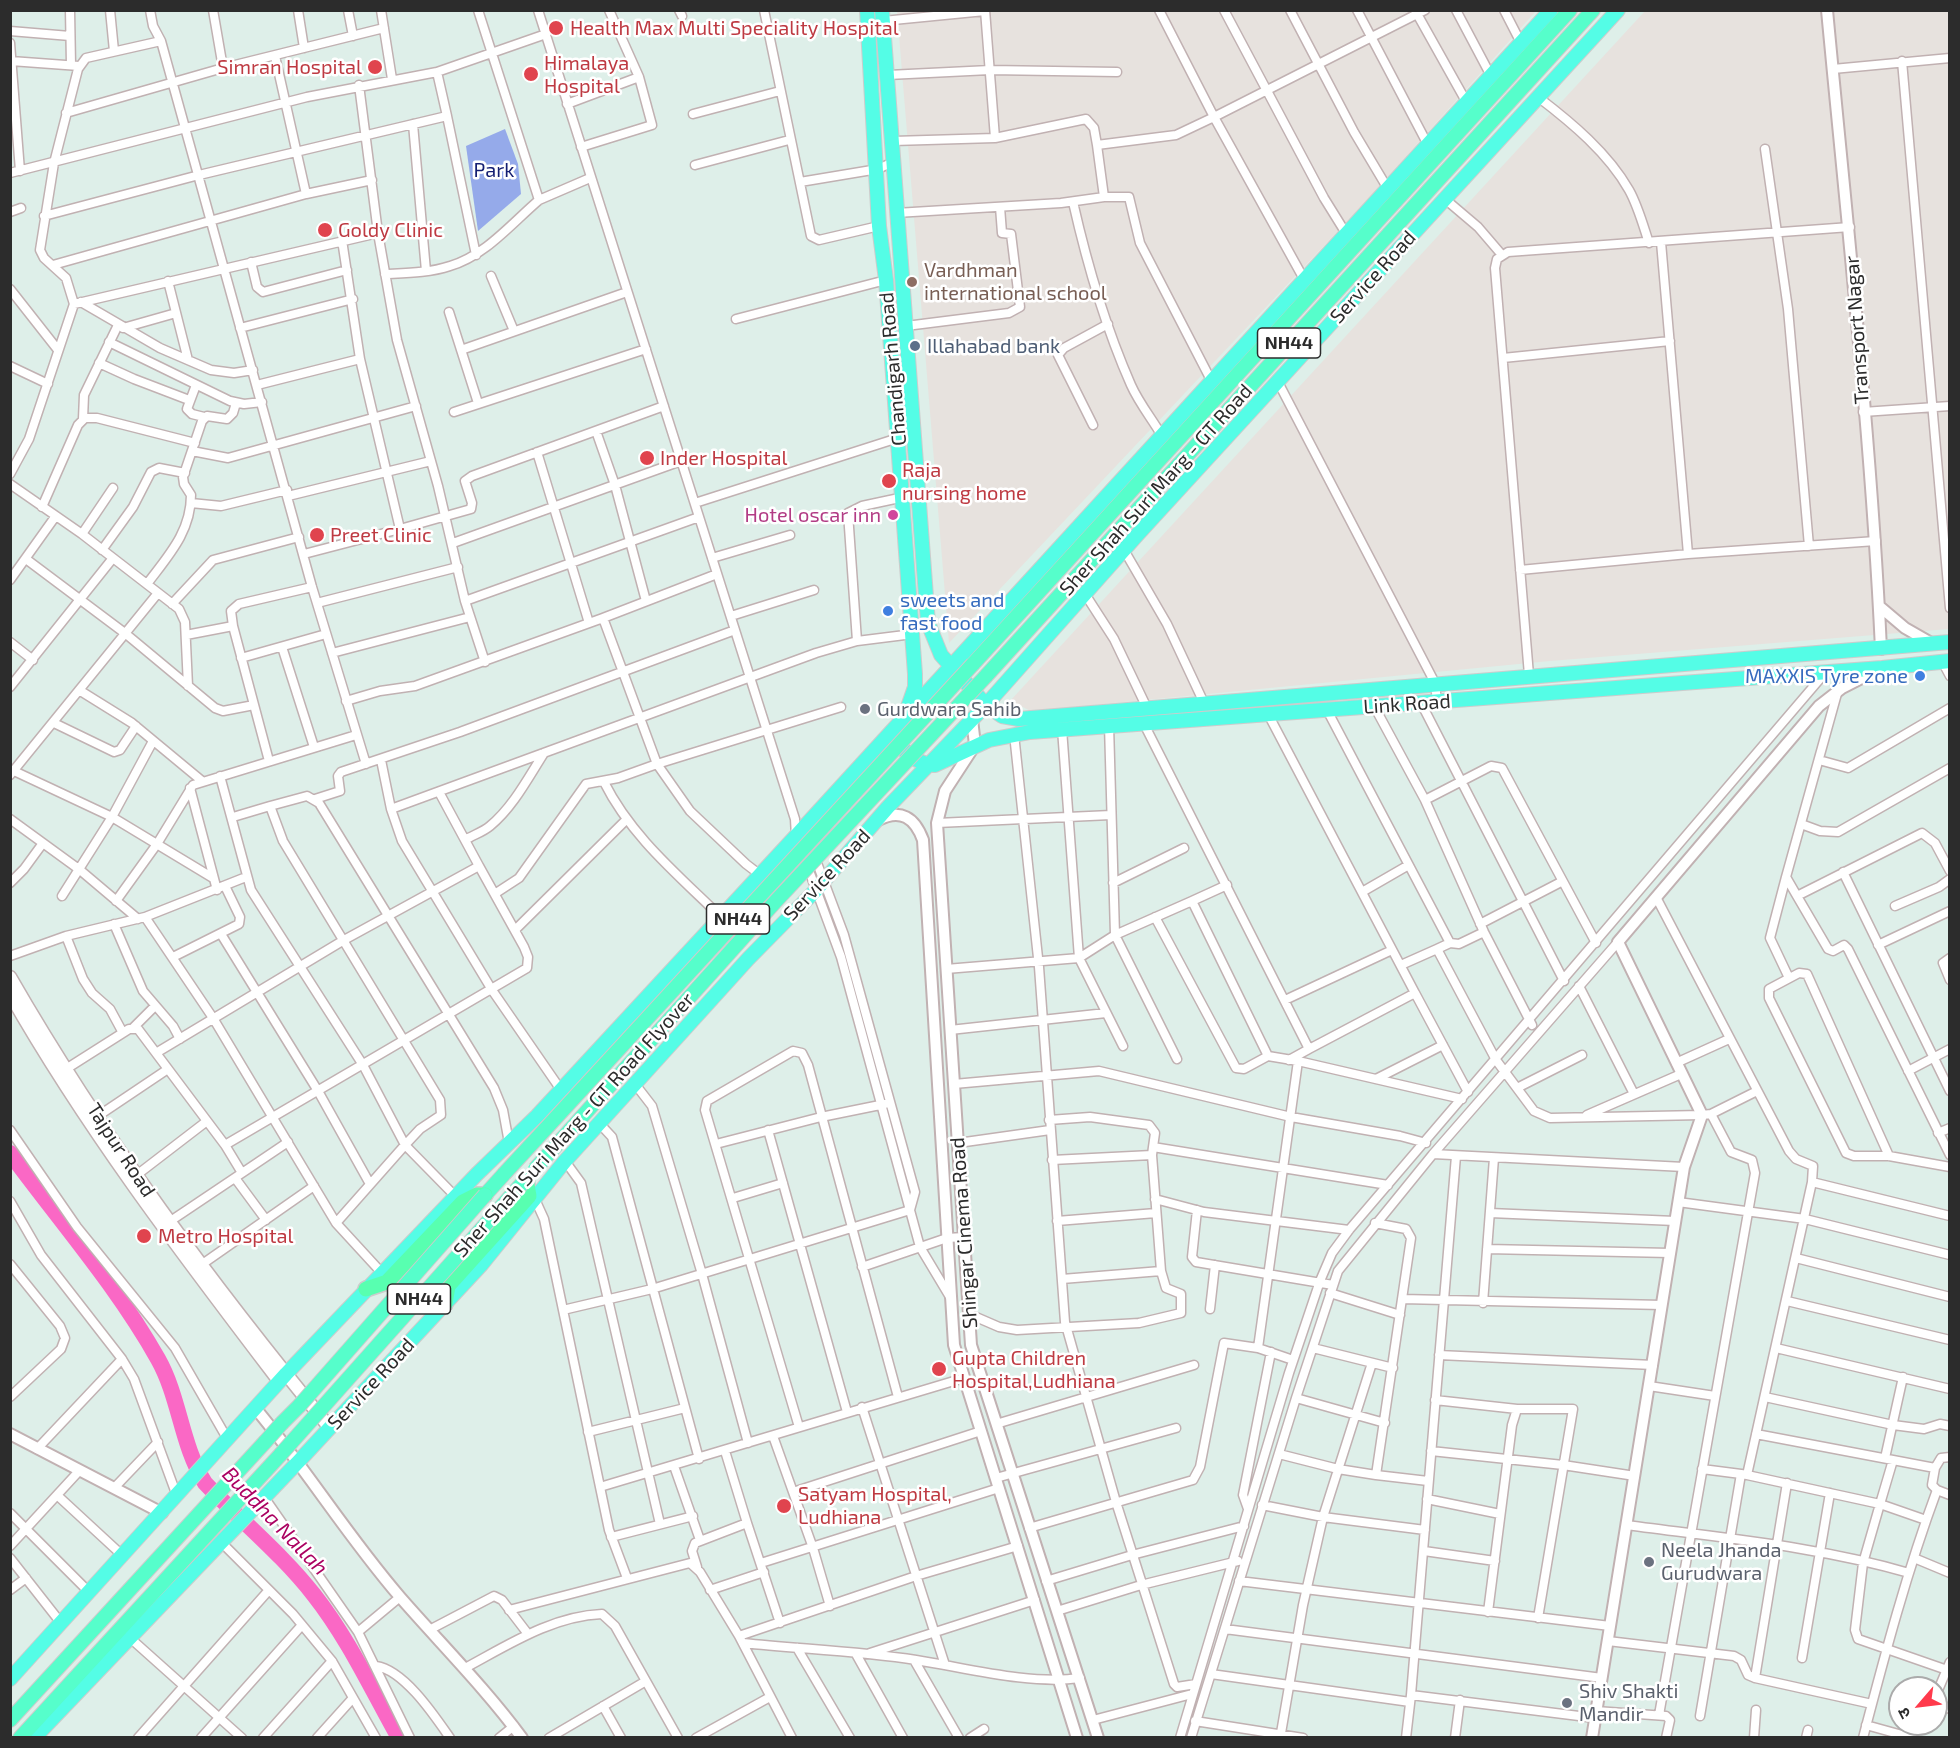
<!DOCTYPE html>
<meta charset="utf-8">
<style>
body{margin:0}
#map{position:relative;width:1960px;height:1748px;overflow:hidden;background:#deefe9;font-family:"Exo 2","Noto Sans Devanagari",sans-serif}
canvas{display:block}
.frame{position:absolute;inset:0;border:12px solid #2c2c2c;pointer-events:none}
.north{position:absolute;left:1888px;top:1676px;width:60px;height:60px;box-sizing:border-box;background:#fff;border:2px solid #ababab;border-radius:50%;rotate:242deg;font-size:16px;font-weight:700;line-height:24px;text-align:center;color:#2c2c2c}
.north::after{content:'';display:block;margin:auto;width:21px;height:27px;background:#ff3a4c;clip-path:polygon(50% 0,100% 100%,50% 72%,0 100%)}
</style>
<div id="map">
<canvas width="1960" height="1748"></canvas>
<div class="frame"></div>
<div class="north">उ</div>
</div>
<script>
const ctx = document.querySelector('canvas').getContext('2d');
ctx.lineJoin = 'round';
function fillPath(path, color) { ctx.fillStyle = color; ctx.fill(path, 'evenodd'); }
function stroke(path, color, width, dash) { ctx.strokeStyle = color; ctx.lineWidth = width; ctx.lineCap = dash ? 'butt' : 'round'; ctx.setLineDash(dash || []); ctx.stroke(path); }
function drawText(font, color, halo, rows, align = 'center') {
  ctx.font = font + ' "Exo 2",sans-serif'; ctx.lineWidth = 5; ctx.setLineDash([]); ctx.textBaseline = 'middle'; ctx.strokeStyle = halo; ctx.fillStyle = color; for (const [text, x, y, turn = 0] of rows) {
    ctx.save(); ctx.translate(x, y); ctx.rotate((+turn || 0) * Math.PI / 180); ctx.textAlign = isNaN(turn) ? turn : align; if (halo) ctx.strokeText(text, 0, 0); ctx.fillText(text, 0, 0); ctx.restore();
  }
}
fillPath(new Path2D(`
 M897 11H1536L1368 199 949 643Z
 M1645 11H1949V629L1550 661 1031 711 1010 701Z`), '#e7e2de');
fillPath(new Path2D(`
 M505 129 518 164 521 194 478 231 466 146Z`), '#95aaea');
stroke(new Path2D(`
 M10 1153C60 1221 117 1286 158 1359 180 1398 181 1445 205 1483 241 1521 282 1554 314 1595 348 1638 372 1690 399 1738`), '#fa68c5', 16);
const minor = new Path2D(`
 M70 10 71 65
 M110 10 114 51
 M150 10 153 26 161 41 312 587 366 764
 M213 10 223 68 384 28
 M298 10 304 48
 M348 10 353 36
 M381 10 392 79
 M538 10 795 819 796 837
 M679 10 682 16
 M764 10 811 236 819 240 879 226
 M985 10 995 138
 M1159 10 1214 117 1425 10
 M1224 10 1324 198 1347 235
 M1290 10 1354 132 1388 189
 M1357 10 1428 145
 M1456 10 1491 76
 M1504 10 1521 43
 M1416 12 1467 103
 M883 21 985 11
 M10 31 70 36
 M10 43 20 171
 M275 56 306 194
 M11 61 79 66
 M1902 61 1950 608
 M1833 69 1950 58
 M888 75 990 70 1117 72
 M359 85 378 233 397 340 438 486 465 601 485 662
 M1538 97C1572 123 1608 153 1629 190 1638 206 1643 225 1649 243
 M567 104 639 77
 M66 113 223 68
 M693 114 780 91
 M447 116 476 255
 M413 124 426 271
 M893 141 995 138 1086 119 1094 128 1097 145 1176 135 1214 117 1305 281
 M1097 145 1104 197
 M581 147 652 125 639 77 609 10
 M1765 149 1788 309 1809 546
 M695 165 789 140
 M10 173 307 97 437 72 546 34
 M800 182 878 169 893 162
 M1445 199 1478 227 1502 255
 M539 200 590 178
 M1073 202C1087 264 1105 326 1131 385 1139 403 1152 419 1162 436
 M10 212 21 208
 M896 213 1061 203 1104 197H1129L1140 243 1212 382
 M44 216 199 175 447 116 437 72
 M1661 242 1688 554
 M251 262 257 287 263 292 347 270
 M53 265 306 194 372 180
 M385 274C407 273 429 273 450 266 485 256 512 223 539 200L478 10
 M491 276 514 331
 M168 281 188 360
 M10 289 58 350
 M81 302 160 348 211 370 234 373 253 370
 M74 304 378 233
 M449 312 478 403
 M736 319 886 280
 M906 326 1009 313 1020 307 1011 234 1002 233 1000 207
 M123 328 176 313
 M240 328 353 299
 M109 342 230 401 244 404 262 402
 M461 350 627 292
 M1503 358 1670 341
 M99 363 134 379 189 400
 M10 366 48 384
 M1278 382 1435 683 1437 702
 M196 385 187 409 192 414 204 417
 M257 385 360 359
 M454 412 646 349
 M1863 412 1950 406
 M83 419 84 395 118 325
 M1093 425 1058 355 1064 348 1108 324
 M596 431 615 485 646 601
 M192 451 228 458 416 406
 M537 452 589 623
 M10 474 29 439 74 304 66 278 44 258 40 250 54 163 78 69 86 58 161 41
 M10 484 82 534 179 609 185 622 188 686
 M288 496 431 461
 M191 503 221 506 287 490
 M695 503 898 438
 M42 507 78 425 85 418H97L195 443
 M400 529 471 509 472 503 465 481 472 476 664 406
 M82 534 113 488
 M453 543 681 461
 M102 550 133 507 151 472 159 468 185 473
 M1124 550 1167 624 1204 703
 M304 554 400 529 360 359 342 240
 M712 558 790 535
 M26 559 126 634 215 708 223 711 254 705
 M1520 570 1688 554 1876 541
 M10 580 55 517
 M147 584C168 556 191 532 191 495L184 484 183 477 202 421 207 416 227 419 233 413 236 403
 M1085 594 1114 639 1147 708
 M465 601 699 517
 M317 603 458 567
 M172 604 213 560 299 537
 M731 616 814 590
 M603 618 717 574
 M186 635 233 626
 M857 641 913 634
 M10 642 33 660
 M282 647 314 747
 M332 653 470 617
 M241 658 326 634
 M1942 661 1950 676
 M1529 675 1495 268 1497 259 1508 252 1850 227
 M10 687 113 558
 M79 690 132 723 202 781
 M1838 690 1786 877 1797 896 1922 833 1935 843 1950 871
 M346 701 380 691 415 686 603 618 657 764 690 811 746 864 759 874
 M1421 703 1564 981
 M1374 706 1425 800 1484 932 1532 1025
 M1327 710 1450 943 1437 949 1496 1060 1534 1111 1550 1118 1702 1115 1711 1114 1757 1091
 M1268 714 1415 993 1309 1049
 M1143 722 1309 1049 1289 1060
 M54 723 114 752 120 750 136 726
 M1109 725 1115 935 1177 1059
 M1062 729 1079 958 1115 935 1192 901 1268 1056 1298 1061 1258 1348 1293 1360
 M1014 734 1039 967 1065 1322 1116 1502 1174 1684 1177 1687 1196 1684
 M381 760 391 809 402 841 492 990 561 1090
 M1819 760 1848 768 1950 708
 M269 761 233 626 231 611 239 604 312 587
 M14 771 112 817 213 878
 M10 775 158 593
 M220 776 251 890 363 1065 405 1145 336 1223
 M604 782C631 836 677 874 720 916
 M190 788 217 890
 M439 792 479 866
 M315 799 340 791 338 776 341 772 460 732 735 630
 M1425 800 1491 766 1502 768 1596 943
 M270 806 307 796 319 803 494 1088 503 1110 509 1143
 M391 809 816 653 857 641 848 513 862 506 904 497
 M233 817 270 806 283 841 440 1100 441 1115 420 1129 405 1145 455 1196
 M10 819 80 870 138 919
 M937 823 1111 815
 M1801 824 1820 831 1838 832 1950 768
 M465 840C473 835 483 832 490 826 513 807 528 778 544 753
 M801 849 841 957 920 1247 950 1297
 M1843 872 1950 1091
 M1786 877 1770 938 1789 978
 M10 883 24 869 43 843
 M1113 883 1184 848
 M1362 892 1407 866
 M496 893 519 878 586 784 618 778 657 764 841 707
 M62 896 112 817 153 741
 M1797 896 1828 949 1833 951 1844 945 1848 949 1950 1155
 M1656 897 1789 1151 1796 1159 1813 1166 1812 1182
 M116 901 157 844 193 785 356 735
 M1192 901 1227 885
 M1895 906 1939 887 1950 879
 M145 917 246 877
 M1155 917 1236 1068 1244 1069 1268 1056
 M114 924 143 991 173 1026 180 1039
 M1480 924 1561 882
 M516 929 626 820
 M221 934 318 1091 370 1184
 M66 936 83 979 92 993 110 1009 123 1033
 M1450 943 1459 944 1484 932
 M1878 945 1950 911
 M10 956 66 936 145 917 213 1018 336 1223 381 1272
 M173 957 239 924 240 917 225 886
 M1950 958 1943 963 1950 980
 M1401 965 1437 949
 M946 969 1079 958 1123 1046
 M1579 986 1634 1094
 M1415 993 1468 1092
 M1285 1000 1392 950
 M133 1028 155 1006
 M950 1030 1106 1013
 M156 1053 344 940 479 866 524 947 528 957 527 968 225 1145
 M1298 1061 1462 1099
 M1676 1063 1729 1039
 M66 1069 129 1029H138L225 1145 242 1173 169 1222
 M1908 1071 1950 1049
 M1376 1079 1443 1045
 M635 1084 652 1106 702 1274 748 1443
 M954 1084 1099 1071 1291 1117 1400 1136 1426 1143
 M1517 1088 1582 1055
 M1587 1115 1681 1074
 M98 1116 168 1069
 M1049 1120 1090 1117 1149 1125 1155 1133 1153 1147
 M599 1123 612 1137 699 1459
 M10 1130 77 1227 175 1348 228 1440
 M768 1130 847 1412
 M1938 1133 1950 1128
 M958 1143 1050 1130
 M716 1144 821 1117 885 1104
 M1433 1154 1684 1167
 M1152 1155 1153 1147 1388 1185
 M1889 1156 1807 974 1799 973 1769 989V998L1846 1153 1854 1156H1889L1950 1167
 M565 1161 581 1183 660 1524
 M242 1173 288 1142
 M138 1174 207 1121
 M235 1178 266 1220
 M534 1197 544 1219 609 1530 627 1578
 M733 1198 783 1183
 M1155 1199 1204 1212 1349 1230
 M10 1201 41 1255 122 1359 134 1379 177 1496
 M1678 1202 1805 1219 1950 1255
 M1197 1210 1192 1257 1196 1262 1333 1285
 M1490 1213 1675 1221
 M1950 1216 1812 1182 1747 1475 1880 1504 1863 1563 1855 1630 1858 1639 1950 1671
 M1057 1221 1156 1213
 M1375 1223 1406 1229 1411 1238 1376 1475 1428 1481
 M1487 1249 1670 1253
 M1796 1258 1950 1297
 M10 1264 60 1326 65 1338 61 1349 10 1397
 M201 1265 314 1186
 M862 1267 947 1238 964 1237
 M1062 1279 1161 1271
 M1330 1293 1400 1315
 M1402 1299 1662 1305
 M1787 1301 1950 1340
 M1483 1303 1494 1158
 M1210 1309 1215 1265
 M563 1310 652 1289 910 1210 915 1192 844 935 808 839
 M969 1314 999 1327 1017 1330 1139 1323 1181 1313V1294L1166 1288 1161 1271 1152 1155 1052 1160
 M1313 1348 1393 1368
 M1776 1348 1950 1389
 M1439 1355 1653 1365
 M1649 1386 1715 1396
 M1765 1397 1893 1425 1924 1429 1940 1424 1950 1426
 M1296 1398 1385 1423
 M1435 1400 1517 1409H1573L1538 1618
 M862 1407 945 1665
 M996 1424 1194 1365
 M799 1427 705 1110 707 1101 793 1051 802 1053 808 1065 898 1397
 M588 1432 685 1408
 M1756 1434 1935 1468 1932 1485 1937 1490
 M773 1436 813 1548 830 1606
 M37 1449 122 1359
 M1431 1451 1563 1465 1635 1476
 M1279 1454 1338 1469 1376 1475
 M1885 1458 1903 1377
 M1893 1460 1880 1504 1926 1520
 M674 1466 700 1540
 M1935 1468 1941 1458 1950 1457
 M1702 1469 1741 1474
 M996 1478 1176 1428
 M115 1487 158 1442
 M600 1487 964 1378
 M793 1492 981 1431
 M58 1496 123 1556
 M264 1497 358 1632 410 1738
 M1427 1499 1500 1514
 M1262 1505 1323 1517 1425 1530
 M1248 1509 1243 1495 1271 1352
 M10 1513 89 1592
 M747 1523 780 1623
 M1627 1525C1721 1538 1817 1546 1909 1573
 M1029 1528 1193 1480 1200 1467 1224 1343 1258 1348
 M611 1537 693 1516
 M221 1542 293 1614 332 1661 376 1738
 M10 1546 80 1470
 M1424 1551 1495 1561
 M10 1558 61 1623
 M1914 1558 1950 1573
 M761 1563 999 1488
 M697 1567 692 1551 695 1543 747 1523 725 1451
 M1046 1581 1132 1555 1244 1526
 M1239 1581 1610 1626
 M10 1590 26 1578
 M710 1590 764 1572
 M509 1610 690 1563 700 1572 739 1636 792 1738
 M1057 1611 1141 1585 1238 1561
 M1488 1612 1512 1425 1517 1409
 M431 1629 494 1596 502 1600 528 1634
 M1225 1629 1602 1678
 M358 1632 400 1597
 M739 1636 916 1576 1018 1546
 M129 1637 242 1738
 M1608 1641 1734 1656 1741 1660 1748 1675 1755 1678 1872 1704
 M743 1643C800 1649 859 1651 916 1660 967 1668 1029 1685 1080 1678
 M797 1648 850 1738
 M870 1653 1035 1600
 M856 1654 903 1738
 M1802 1658 1830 1493
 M914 1660 959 1738
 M376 1666C404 1670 434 1715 450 1738
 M465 1668C508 1645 552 1616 602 1614L615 1626 678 1738
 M1211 1674 1410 1702
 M1755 1678 1787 1483
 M1411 1695 1456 1156
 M1936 1695 1950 1662
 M1936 1702 1950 1709
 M603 1706 621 1738
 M1596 1711 1666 1716 1670 1720 1666 1738
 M1659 1715 1755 1173 1752 1160 1731 1152 1711 1114
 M1700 1716 1741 1474 1747 1475
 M1093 1720 1192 1694
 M1195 1721 1303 1738
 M1866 1725 1913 1738
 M1281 1733 1303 1605 1323 1517 1372 1363
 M138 1738 269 1590
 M201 1738 302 1625
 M263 1738 332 1661
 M317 1738 353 1698
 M499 1738 514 1726
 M549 1738 646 1681
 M696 1738 770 1697
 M970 1738 984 1729
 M1180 1738 1289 1373 1320 1281 1332 1253 1349 1230 1825 673
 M1191 1738 1296 1398 1338 1271 1433 1154 1618 942
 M1406 1738 1411 1695 1595 1718
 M1455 1738 1460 1700
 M1754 1738 1756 1710
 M1806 1738 1808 1730
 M1863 1738C1885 1654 1907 1571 1937 1490L1950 1495`);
const tertiary = new Path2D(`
 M1827 10C1847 223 1871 436 1881 649
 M1879 606 1905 628 1933 644
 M972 719 975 745 945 791 937 823 971 1345 1098 1738
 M878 820C901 808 915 818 923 840L954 1345 1077 1738
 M256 1409C307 1470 348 1537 400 1597 441 1644 485 1688 522 1738
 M10 1434 162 1513
 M1592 1738 1684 1167 1702 1115 1618 942 1819 706 1842 688 1879 669`);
const secondary = new Path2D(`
 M10 977C102 1137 213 1286 330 1428
 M10 994C88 1131 184 1256 279 1381`);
const primary = new Path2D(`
 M867 10 879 226 886 280 915 674V687L908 707
 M882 10 928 623 941 655 986 705 1002 716 1019 719 1950 642
 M895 735C900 751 919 765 935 765L989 740 1030 732 1882 668 1950 661
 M10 1679 286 1374 477 1174 537 1116 796 836 1551 10
 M34 1738 299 1461 481 1265 565 1161 748 959 816 890 888 807 986 705 1137 535 1618 10`);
const trunk = new Path2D(`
 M973 664 1570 10
 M986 676 1593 10
 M485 1195 504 1174
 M282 1423 300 1405
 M10 1720 265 1442
 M20 1738 281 1454`);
const motorway = new Path2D(`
 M366 1289 387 1282 463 1202 477 1195H485
 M445 1304 448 1286 529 1196 526 1179`);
stroke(minor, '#c1b1b2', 11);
stroke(tertiary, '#c1b1b2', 14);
stroke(secondary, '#c1b1b2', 15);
stroke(primary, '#ccc', 16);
stroke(trunk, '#ccc', 16);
stroke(motorway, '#ccc', 18);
stroke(minor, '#fff', 8);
stroke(tertiary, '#fff', 10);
stroke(secondary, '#fff', 12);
stroke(primary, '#54fde6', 14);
stroke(trunk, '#56fecb', 14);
stroke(motorway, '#58ffb0', 15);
const trunkBridge = new Path2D(`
 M535 1169 775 902 986 676
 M504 1174 973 664
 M300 1405 485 1195
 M265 1442 282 1423
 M281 1454 526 1179`);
stroke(trunkBridge, '#ccc', 16, []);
stroke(trunkBridge, '#56fecb', 14);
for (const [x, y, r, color] of [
 [556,28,8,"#e0444e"],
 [375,67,8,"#e0444e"],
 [531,74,8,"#e0444e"],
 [325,230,8,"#e0444e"],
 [912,282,6,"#8d6e63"],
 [915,346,6,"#5c6f8a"],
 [647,458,8,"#e0444e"],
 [889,481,8,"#e0444e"],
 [893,515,6,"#d1479c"],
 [317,535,8,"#e0444e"],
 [888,611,6,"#3f7fe0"],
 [1920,676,6,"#3f7fe0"],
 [865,709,6,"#6b7280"],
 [144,1236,8,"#e0444e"],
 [939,1369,8,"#e0444e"],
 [784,1506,8,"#e0444e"],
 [1649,1562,6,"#6b7280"],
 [1567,1703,6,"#6b7280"]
]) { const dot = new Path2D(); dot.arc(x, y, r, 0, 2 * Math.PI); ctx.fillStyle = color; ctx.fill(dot); stroke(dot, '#fff', 2); }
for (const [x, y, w] of [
 [1289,343,63],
 [738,919,63],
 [419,1299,63]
]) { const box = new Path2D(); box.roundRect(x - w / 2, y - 15, w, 30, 4.5); ctx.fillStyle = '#fff'; ctx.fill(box); stroke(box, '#2c2c2c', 1.5); }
drawText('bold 18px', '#2c2c2c', null, [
 ["NH44",1289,343],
 ["NH44",738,919],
 ["NH44",419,1299]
]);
drawText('20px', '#be3a42', '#fff', [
 ["Health Max Multi Speciality Hospital",570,28],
 ["Himalaya",544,63],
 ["Hospital",544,86],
 ["Simran Hospital",362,67,"right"],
 ["Goldy Clinic",338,230],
 ["Inder Hospital",660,458],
 ["Raja",902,470],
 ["nursing home",902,493],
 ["Preet Clinic",330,535],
 ["Metro Hospital",158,1236],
 ["Gupta Children",952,1358],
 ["Hospital,Ludhiana",952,1381],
 ["Satyam Hospital,",798,1494],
 ["Ludhiana",798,1517]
], 'left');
drawText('20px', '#141e72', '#fff', [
 ["Park",494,170]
]);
drawText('20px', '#785e54', '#fff', [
 ["Vardhman",924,270],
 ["international school",924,293]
], 'left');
drawText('20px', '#2c2c2c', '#fff', [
 ["Service Road",1373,277,-48],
 ["Transport Nagar",1857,330,-94],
 ["Chandigarh Road",893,369,-95],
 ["Sher Shah Suri Marg - GT Road",1156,490,-48],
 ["Link Road",1407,704,-4],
 ["Service Road",827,875,-47],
 ["Sher Shah Suri Marg - GT Road Flyover",574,1125,-48],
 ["Tajpur Road",121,1150,57],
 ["Shingar Cinema Road",964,1233,-94],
 ["Service Road",371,1384,-47]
]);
drawText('20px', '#4e5e75', '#fff', [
 ["Illahabad bank",927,346]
], 'left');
drawText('20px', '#b23c85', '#fff', [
 ["Hotel oscar inn",881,515]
], 'right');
drawText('20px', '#366cbe', '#fff', [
 ["sweets and",900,600],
 ["fast food",900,623],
 ["MAXXIS Tyre zone",1908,676,"right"]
], 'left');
drawText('20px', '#5b616d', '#fff', [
 ["Gurdwara Sahib",877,709],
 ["Neela Jhanda",1661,1550],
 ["Gurudwara",1661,1573],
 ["Shiv Shakti",1579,1691],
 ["Mandir",1579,1714]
], 'left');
drawText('italic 21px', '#ab0161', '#fff', [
 ["Buddha Nallah",275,1521,46]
]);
</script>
